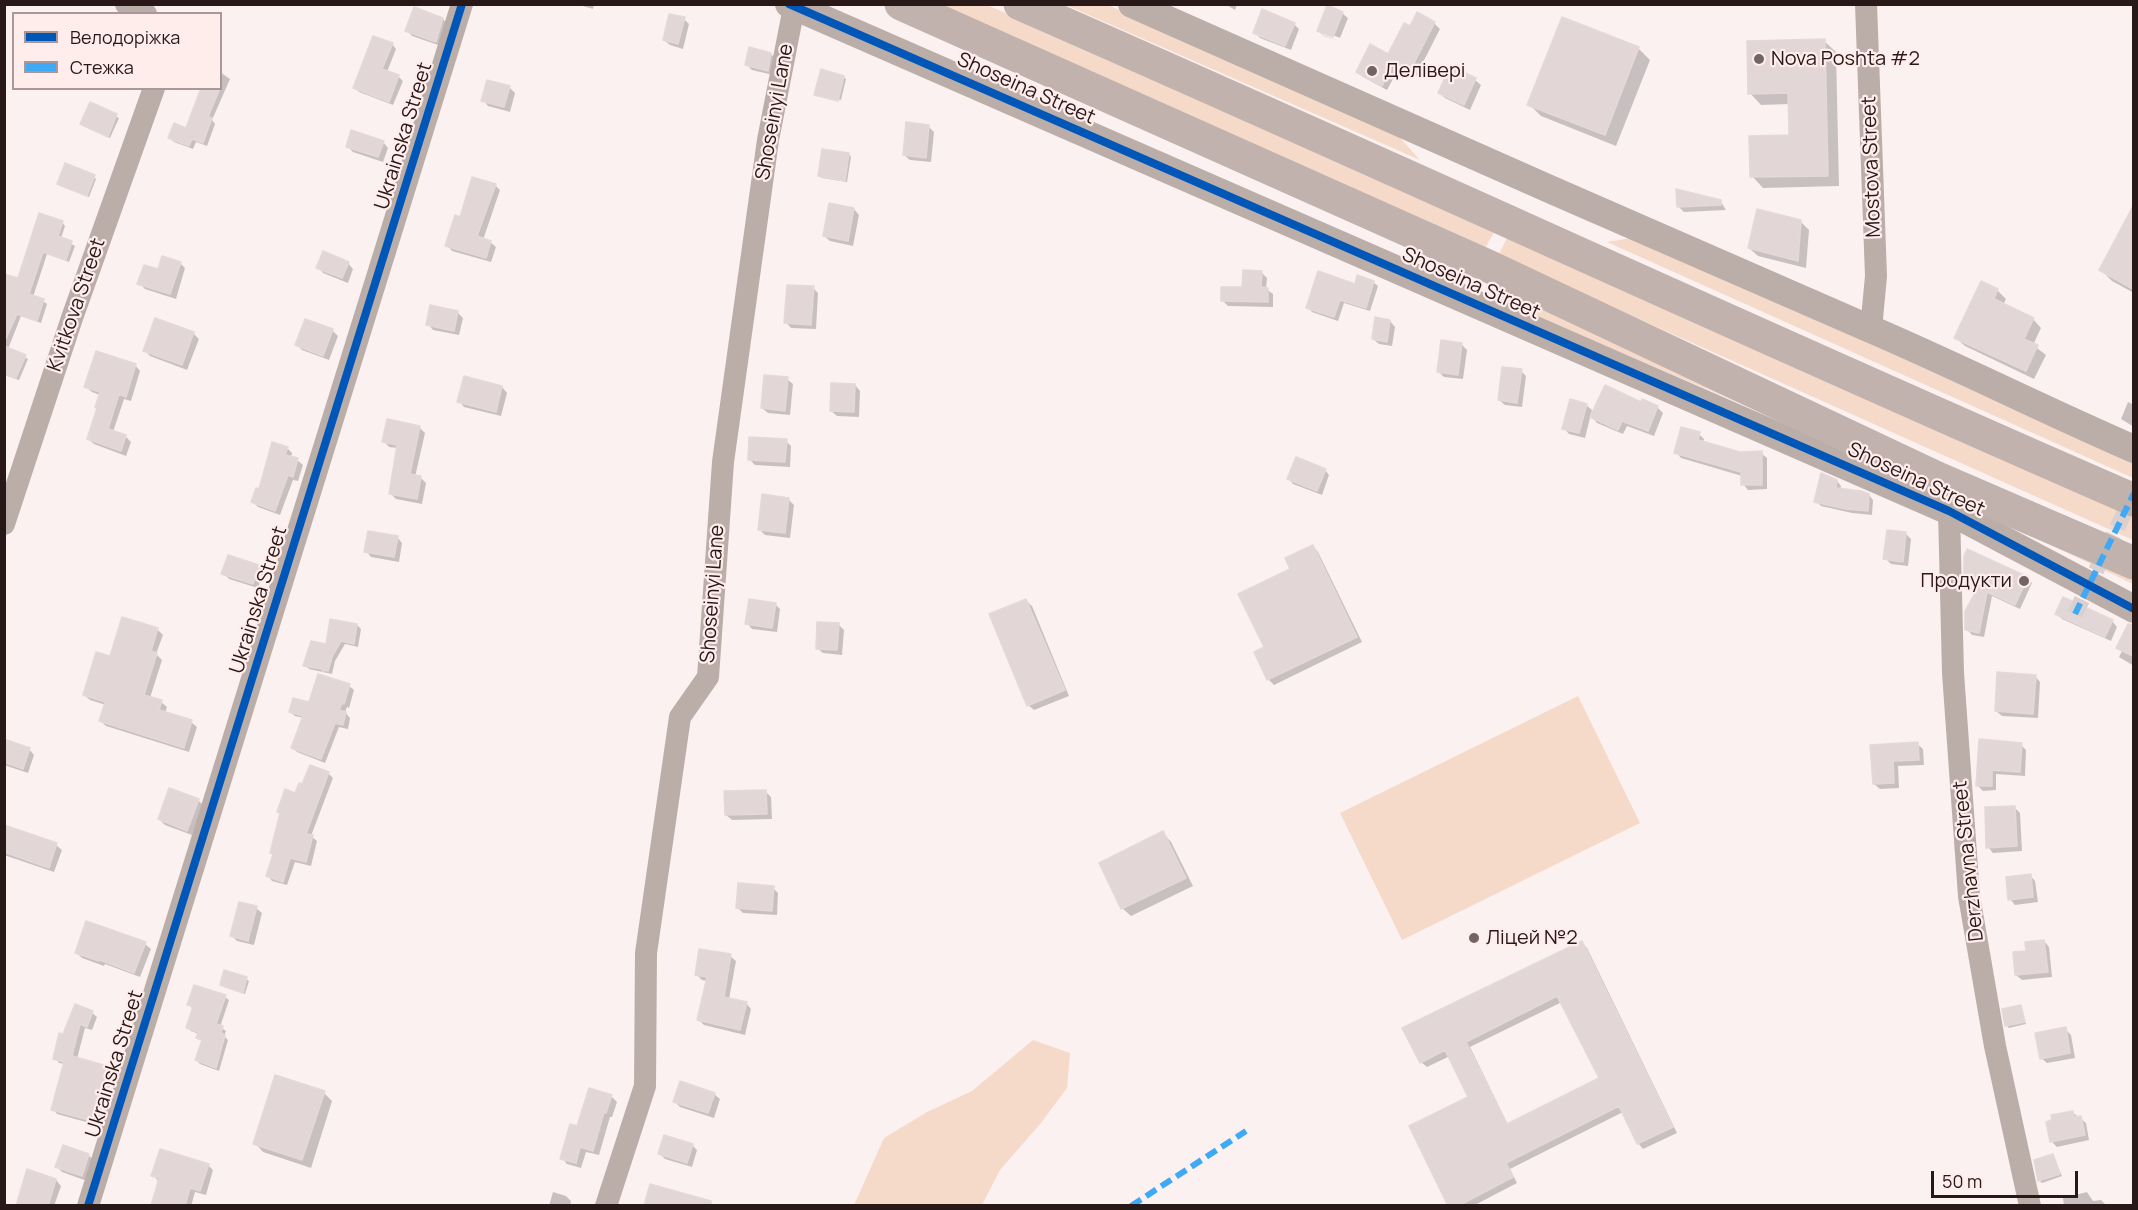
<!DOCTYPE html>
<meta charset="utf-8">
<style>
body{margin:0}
#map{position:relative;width:2138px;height:1210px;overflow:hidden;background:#fbf1f0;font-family:Manrope,sans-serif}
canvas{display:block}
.frame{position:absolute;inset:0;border:6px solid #281818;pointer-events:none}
.legend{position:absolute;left:12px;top:12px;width:210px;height:78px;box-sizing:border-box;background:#ffedec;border:2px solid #a99897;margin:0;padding:8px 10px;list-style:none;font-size:18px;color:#281818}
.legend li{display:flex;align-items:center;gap:12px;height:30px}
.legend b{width:30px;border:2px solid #a99897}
.scale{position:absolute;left:1931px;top:1171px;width:147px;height:27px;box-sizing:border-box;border:3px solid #281818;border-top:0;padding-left:8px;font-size:18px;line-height:21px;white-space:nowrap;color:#281818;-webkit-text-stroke:4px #ffedec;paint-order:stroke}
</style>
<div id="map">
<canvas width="2138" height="1210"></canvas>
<div class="frame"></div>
<ul class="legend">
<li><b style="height:8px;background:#0057b8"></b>Велодоріжка</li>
<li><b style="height:8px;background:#3fa9f5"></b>Стежка</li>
</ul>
<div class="scale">50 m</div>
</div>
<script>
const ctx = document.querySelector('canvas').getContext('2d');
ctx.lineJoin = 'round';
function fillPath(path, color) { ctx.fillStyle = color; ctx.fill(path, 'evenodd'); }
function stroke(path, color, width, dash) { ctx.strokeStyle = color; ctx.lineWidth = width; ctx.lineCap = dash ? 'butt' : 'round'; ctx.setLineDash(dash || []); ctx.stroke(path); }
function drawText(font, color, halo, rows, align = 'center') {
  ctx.font = font + ' Manrope,sans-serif'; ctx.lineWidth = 4.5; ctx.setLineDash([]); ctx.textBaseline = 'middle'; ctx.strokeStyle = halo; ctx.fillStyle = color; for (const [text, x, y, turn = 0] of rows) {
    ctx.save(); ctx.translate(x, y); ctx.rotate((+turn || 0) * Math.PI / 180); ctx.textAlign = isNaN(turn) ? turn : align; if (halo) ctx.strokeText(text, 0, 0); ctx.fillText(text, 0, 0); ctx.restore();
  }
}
fillPath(new Path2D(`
 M927 5H987L1497 227 1484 250Z
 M1066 5H1108L1394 131 1420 160Z
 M1510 232 2133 512V540L1498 256Z
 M1631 238 2133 459V478L1607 242Z
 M1497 281 2133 571V584L1863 456 1494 298Z
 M1578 696 1640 823 1402 940 1340 813Z
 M1033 1040 1070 1053 1067 1088 1041 1123 1000 1170 982 1205H854L884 1138 927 1112 972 1091Z`), '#f6dac9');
fillPath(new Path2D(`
 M576 4H594L593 9Z
 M1225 4H1237L1235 10Z
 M414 9 443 19 448 25 441 46 412 36 407 30Z
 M1342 13 1348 18 1340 38 1323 31V35L1339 41 1324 36 1318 30Z
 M684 19 689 24 683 49 670 45 664 40Z
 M1563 19 1638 48 1650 60 1616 146 1541 116 1529 104Z
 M1434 23 1440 29 1416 76 1399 68 1387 90 1363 77 1357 72 1388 56 1410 28Z
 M1294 24 1299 29 1291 50 1260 38 1255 32Z
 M1824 41 1836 52 1839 186 1763 188 1752 176 1791 137 1790 104 1761 105 1750 93Z
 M392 44 396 49 387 72 398 76 403 81 393 105 359 92 354 87Z
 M771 54 776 59 773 75 752 70 746 64Z
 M1451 68 1475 80 1481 85 1470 110 1445 98 1439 93Z
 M220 72 230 79 212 120 215 124 207 146 196 142 193 149 174 142 170 138 187 130 202 90 198 88H220Z
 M843 77 846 79 841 100 816 94Z
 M488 82 510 88 515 93 510 112 488 106 483 100Z
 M90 104 119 118 110 138 81 124Z
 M928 126 934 132 931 162 910 160 904 155Z
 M383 142 388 148 383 162 353 152 347 146Z
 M849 154 851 157 847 182 822 178 819 176Z
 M94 177 96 179 89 197 61 186Z
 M495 185 500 190 483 240 490 242 496 247 491 262 452 251 447 245 461 218Z
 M1721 202 1726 210 1684 212 1678 206Z
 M854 209 859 215 853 246 830 241 824 236Z
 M2134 209V293L2112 281 2101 270Z
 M1800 221 1809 230 1806 268 1758 256 1749 248Z
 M62 222 65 226 61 238 75 246 69 262 47 254 33 297 43 301 47 304 41 323 21 316 8 349 28 359 19 380 4 375V286L19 280Z
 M180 263 185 268 176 299 145 289 139 283 159 271Z
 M348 263 353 269 348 283 323 273 318 267Z
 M1261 272 1267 278 1266 289 1273 294V307L1228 306 1222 300 1244 289Z
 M1373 282 1378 286 1370 311 1344 303 1338 321 1312 312 1308 307 1356 286Z
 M1982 283 1997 290 2006 299 2003 305 2033 319 2041 328 2033 345 2046 355 2034 379 1965 346 1956 338Z
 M813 288 818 293 816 329 791 328 786 322Z
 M458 313 463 318 459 335 433 330 428 324Z
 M1390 321 1395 327 1392 346 1379 344 1373 339Z
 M332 330 338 336 329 360 302 350 297 345Z
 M193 333 199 339 187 370 150 356 145 351Z
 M1461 344 1467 350 1463 379 1444 377 1438 371Z
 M135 365 140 371 131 401 124 399 113 432 125 436 131 442 126 456 94 444 88 439 99 409 100 395 92 392 86 387Z
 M1521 371 1526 376 1522 407 1505 405 1499 400Z
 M465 378 502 387 507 393 501 416 464 407 459 401Z
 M787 379 793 384 790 415 768 413 762 408Z
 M855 385 860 391 859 417 837 416 831 411Z
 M2128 402 2134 405V427L2121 419Z
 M1642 404 1657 407 1663 413 1654 436 1627 426 1623 434 1597 423 1592 417Z
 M1586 405 1592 410 1585 438 1569 434 1564 428Z
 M419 427 425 433 415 477 421 478 426 483 422 504 396 499 390 493 398 448 389 447 384 441Z
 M1699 434 1704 439 1703 443 1739 453H1761L1767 458V489L1748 490 1743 484 1742 476 1681 458 1676 452Z
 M786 441 791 446 790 467 755 465 749 459Z
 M287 448 292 453 291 458 297 460 303 465 298 481 293 480 280 515 258 507 253 502Z
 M1325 470 1329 475 1322 495 1293 484 1289 479Z
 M1837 481 1841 486 1840 490 1869 495 1873 500 1872 515 1852 513 1821 506 1816 501Z
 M788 499 794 505 790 538 765 535 759 529Z
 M1906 534 1911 539 1908 566 1891 564 1885 558Z
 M397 537 402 543 399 562 371 557 366 551Z
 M1313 546 1318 552 1362 642 1274 685 1268 679 1266 648 1292 570Z
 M258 566 263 571 258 588 229 579 223 573Z
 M2027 578 2032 583 2020 609 1992 596 1984 637 1972 635 1967 629 1976 594 1966 586Z
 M1026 601 1032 606 1069 696 1034 710 1028 705Z
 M775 604 780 609 777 632 752 629 747 623Z
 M2057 613 2112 621 2117 627 2111 641 2062 619Z
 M838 624 844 630 842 655 823 653 817 648Z
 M357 625 361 629 358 647 345 644 335 661 332 674 309 669 305 665Z
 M157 629 163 635 156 654 162 660 150 698 161 702 167 707 165 713 191 722 197 727 189 752 106 726 101 721 106 705 90 700 84 695 111 658Z
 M2130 635 2134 636V666L2119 657 2122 651 2118 647Z
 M2035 676 2040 682 2038 718 2002 716 1996 711Z
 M349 686 354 690 349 708 347 707 345 712 350 718 348 729 339 727 325 763 297 752 293 748 304 718 295 716 290 712Z
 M4 741 29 749 34 755 28 773 4 765Z
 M1992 743 2021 745 2026 750 2025 776 1996 774V790L1983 791 1978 786Z
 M1917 744 1923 749 1924 765 1898 766 1899 788 1880 789 1874 784 1871 747Z
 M328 773 333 778 311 836 317 841 311 866 295 862 287 885 272 881 268 876 296 795 303 786Z
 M765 791 771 797 772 819 732 820 726 815Z
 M198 800 203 805 192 835 165 825 159 819Z
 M2014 807 2020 813 2022 851 1993 853 1988 847Z
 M1163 833 1171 842 1193 886 1131 916 1122 908Z
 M4 834 56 845 62 850 54 872 4 855Z
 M2030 875 2035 881 2038 902 2015 905 2010 899Z
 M773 888 778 893 777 915 743 913 737 907Z
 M256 908 262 913 254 945 237 941 232 936Z
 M2044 941 2049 947 2052 977 2022 980 2016 975 2027 952Z
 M1582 943 1587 948 1677 1133 1643 1149 1638 1143 1623 1112 1510 1169 1517 1183 1473 1206H1450L1470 1097 1450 1056 1427 1067 1421 1062ZM1562 1002 1601 1079 1508 1125 1470 1047Z
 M145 944 151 949 140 977 105 964 104 966 82 958 77 953Z
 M730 956 736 961 729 999 746 1003 751 1009 745 1035 704 1025 699 1020 708 981 702 980 697 975Z
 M246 979 249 981 245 994 222 985Z
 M225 997 229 1000 220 1027 226 1031 224 1036 228 1040 219 1071 200 1064 196 1060 203 1041 198 1037 199 1034 191 1031 188 1028 192 1008 189 1004Z
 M2020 1007 2026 1024 2009 1028 2007 1026 2004 1010Z
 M92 1013 97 1017 92 1030 85 1028 77 1059 106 1068 111 1072 107 1086 113 1091 104 1127 57 1114 53 1109 65 1064 59 1063 55 1058 64 1035Z
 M2065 1029 2071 1035 2075 1058 2047 1063 2041 1058Z
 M324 1093 332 1101 311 1168 263 1152 255 1143Z
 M714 1094 720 1099 714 1118 680 1107 675 1102Z
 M611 1096 617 1102 612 1117H610L599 1155 586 1152 581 1168 567 1164 562 1158 578 1128Z
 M2072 1112 2086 1123 2089 1140 2057 1147 2051 1141 2053 1122Z
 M692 1145 697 1150 692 1167 665 1159 660 1154Z
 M88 1155 94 1160 87 1181 62 1172 57 1167Z
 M2053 1155 2062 1176 2042 1183 2040 1181 2035 1161Z
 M208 1165 213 1170 206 1195 195 1192 191 1206H152L159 1182 153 1175Z
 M56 1180 61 1186 54 1206H20Z
 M553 1192 566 1196 571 1201 570 1206H549Z
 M2087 1192 2093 1201 2101 1200 2107 1206H2064L2063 1198Z`), '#0003');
const building = new Path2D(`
 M1327 5 1343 12 1333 37 1317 31Z
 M414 7 443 18 436 42 405 31Z
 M1262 9 1295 23 1285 46 1253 33Z
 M1417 12 1435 22 1410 71 1393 63 1382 86 1356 72 1370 44 1388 54 1404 23 1410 26Z
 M669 14 685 17 678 44 663 40Z
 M1562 17 1639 47 1605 135 1527 105Z
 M373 36 393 43 382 69 399 75 389 102 353 88Z
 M1825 39 1828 176 1750 177 1749 136 1789 135 1788 93 1748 94 1747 41Z
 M749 47 771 53 768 71 745 65Z
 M1450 66 1476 78 1464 105 1438 93Z
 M821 69 844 76 838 101 814 95Z
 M487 80 510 86 504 107 481 101Z
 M201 88H220L208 117 212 118 203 143 192 139 189 146 168 138 174 123 186 128Z
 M90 102 117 114 108 137 80 124Z
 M906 122 929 125 926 158 903 155Z
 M351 130 384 141 378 157 346 147Z
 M822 149 849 153 845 181 818 176Z
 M65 163 95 175 87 196 57 184Z
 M472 177 496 184 477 236 491 241 486 258 445 246 455 215 460 217Z
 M1676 189 1721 200V205L1677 207Z
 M829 203 854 208 848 241 823 236Z
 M2133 206V289L2099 270Z
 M1757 209 1801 220 1798 261 1748 248Z
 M39 213 63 221 58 236 72 241 66 260 43 252 29 294 44 299 37 321 17 314 4 343V274L18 278Z
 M323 251 349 262 342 278 316 268Z
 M162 256 181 262 170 294 137 284 144 265 158 269Z
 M1243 270 1262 271 1261 287 1268 288V302L1221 301V287H1242Z
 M1318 271 1355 284 1357 275 1374 281 1366 308 1340 300 1334 317 1306 308Z
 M1981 281 1998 289 1994 299 2034 318 2024 339 2038 345 2026 371 1954 338Z
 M787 285 814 286 811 325 784 323Z
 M430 305 458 311 454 331 426 325Z
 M1375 317 1390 320 1387 342 1372 339Z
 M155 318 194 332 182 365 143 351Z
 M305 319 333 329 323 356 295 345Z
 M1441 340 1462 343 1458 375 1437 372Z
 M4 346 26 355 16 378 4 374Z
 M96 351 136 364 126 397 119 394 108 429 126 435 121 451 87 439 97 408 95 407 100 392 84 387Z
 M1502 367 1522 369 1517 403 1498 400Z
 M764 375 788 377 785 411 761 408Z
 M464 376 502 386 496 412 457 402Z
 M831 383 855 384 854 412 830 411Z
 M1605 385 1641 402 1642 399 1658 406 1648 431 1622 421 1618 430 1590 417Z
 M1570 399 1587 404 1579 433 1562 429Z
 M387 419 420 426 410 474 421 476 417 499 389 494 397 445 382 442Z
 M1681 427 1700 432 1698 440 1740 452 1762 451V485H1741V472L1674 453Z
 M749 437 787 439 785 462 748 460Z
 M272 442 288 447 285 455 298 458 293 477 288 475 275 511 251 502 256 488 259 489Z
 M1296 457 1326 469 1317 491 1287 479Z
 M1821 473 1837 480 1836 488 1861 491 1869 494 1868 511 1846 509 1814 502Z
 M762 494 789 498 785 533 758 530Z
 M1887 530 1906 532 1903 562 1883 559Z
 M368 531 398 536 394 557 364 552Z
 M1313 545 1357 637 1267 680 1254 652 1264 647 1238 594 1290 569 1285 558Z
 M1967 549 2028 577 2015 605 1987 592 1979 633 1965 630V611L1975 593 1964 587 1966 579 1964 578V556Z
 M228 555 259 565 253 584 221 574Z
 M2063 597 2113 620 2105 637 2055 614Z
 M749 599 776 603 772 628 745 624Z
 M1026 599 1065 690 1027 706 989 614Z
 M122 617 158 628 151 651 157 653 144 695 162 700 159 710 192 720 184 748 99 721 105 702 83 695 96 652 110 656Z
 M330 619 357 624 354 644 341 641 332 657 328 671 324 670 323 672 322 669 303 666 311 641 326 644Z
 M817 622 839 623 837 650 816 649Z
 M2128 624 2133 625V656L2116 648Z
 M1997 672 2036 675 2033 714 1995 711Z
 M318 674 350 684 344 704 342 703 339 710 346 712 343 725 335 723 321 759 291 748 303 716 289 712 293 698 309 702Z
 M4 739 30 748 23 769 4 762Z
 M1979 739 2022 743 2020 772 1992 770V786H1976Z
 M1918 742 1919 760 1893 761 1894 783 1873 784 1870 745Z
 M310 765 329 772 306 834 313 835 306 862 290 858 283 882 266 876 273 854 270 853 280 813 277 812 285 789 295 793 299 783 302 784Z
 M169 788 199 799 187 831 158 819Z
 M766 790 767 814 725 815 724 791Z
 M2015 806 2017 846 1986 848 1985 807Z
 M4 825 57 843 49 868 4 852Z
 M1163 831 1186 878 1121 909 1099 863Z
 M2031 874 2033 897 2008 900 2006 877Z
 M738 883 774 886 772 911 736 908Z
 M239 902 257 906 248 941 230 936Z
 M86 921 146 942 134 973 100 960 99 961 75 953Z
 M2044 940 2048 972 2015 975 2013 952 2026 951 2025 942Z
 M1582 941 1673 1127 1637 1144 1619 1106 1506 1163 1513 1177 1458 1206H1448L1409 1126 1468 1097 1445 1050 1420 1063 1402 1028ZM1557 996 1599 1078 1507 1124 1466 1042Z
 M699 949 731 954 724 997 747 1002 740 1030 697 1020 707 977 695 975Z
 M224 970 247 977 243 993 220 985Z
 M194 985 226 995 216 1024 223 1026 221 1033 225 1035 216 1068 195 1060 202 1040 196 1038 198 1032 186 1028 193 1006 187 1005Z
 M75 1004 93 1011 87 1027 80 1024 72 1056 107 1066 102 1083 110 1085 100 1123 51 1110 64 1062 53 1059 59 1033 63 1034Z
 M2021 1005 2025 1022 2005 1026 2002 1009Z
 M2066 1027 2070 1053 2040 1059 2035 1033Z
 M275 1075 325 1091 302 1160 253 1144Z
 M680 1081 715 1093 708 1113 673 1102Z
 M589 1088 612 1095 606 1113 604 1112 593 1151 580 1147 576 1163 560 1159 570 1124 577 1126Z
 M2073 1111 2074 1117 2081 1116 2085 1135 2050 1142 2046 1122 2052 1120 2051 1115Z
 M664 1135 693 1144 687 1163 658 1154Z
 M63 1145 89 1154 82 1176 55 1167Z
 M160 1149 209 1164 200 1191 190 1188 185 1206H151L159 1178 151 1176Z
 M2053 1154 2060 1174 2038 1181 2034 1160Z
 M27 1169 56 1179 48 1206H16Z
 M650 1184 711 1201V1206H644Z`);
fillPath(building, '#e3d6d7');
stroke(building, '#e4d8d9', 1.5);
stroke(new Path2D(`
 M2075 614 2134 493`), '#dbd0d0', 16, [16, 8]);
stroke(new Path2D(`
 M126 4 146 14
 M1866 4 1876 276 1871 329
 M1949 511 1953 673 1969 896 1995 1046 2030 1206
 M4 524 72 318 154 88
 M88 1206 462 4
 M606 1206 645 1086 646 953 680 717 708 677 723 462 768 140 794 7`), '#bbaea9', 22);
stroke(new Path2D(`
 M789 4 1949 511 2134 609
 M1132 4C1377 114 1622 221 1868 328 1957 366 2044 410 2134 449`), '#bbaea9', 28);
stroke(new Path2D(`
 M901 4 1488 266 1937 478 2134 563
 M1020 4C1393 167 1761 338 2134 500`), '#c1b2ad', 33);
stroke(new Path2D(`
 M2075 614 2134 493
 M1131 1206 1246 1131`), '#3fa9f5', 6, [12, 6]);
stroke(new Path2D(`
 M789 4 1949 511 2134 609
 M88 1206 462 4`), '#0057b8', 8);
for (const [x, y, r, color] of [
 [1759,59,6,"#726464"],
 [1372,71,6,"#726464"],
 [2024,581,6,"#726464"],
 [1474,938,6,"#726464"]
]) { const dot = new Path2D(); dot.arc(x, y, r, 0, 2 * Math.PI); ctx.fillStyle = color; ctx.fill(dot); stroke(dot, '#ffedec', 2); }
drawText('20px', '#281818', '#ffedec', [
 ["Nova Poshta #2",1771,59],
 ["Делівері",1384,71],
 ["Продукти",2012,581,"right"],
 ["Ліцей №2",1486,938]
], 'left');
drawText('20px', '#281818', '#ffedec', [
 ["Shoseina Street",1026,89,24],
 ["Shoseinyi Lane",775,112,-80],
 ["Ukrainska Street",404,136,-73],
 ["Mostova Street",1872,167,-92],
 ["Shoseina Street",1471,284,24],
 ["Kvitkova Street",77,305,-71],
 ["Shoseina Street",1916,480,25],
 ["Shoseinyi Lane",713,594,-86],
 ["Ukrainska Street",259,600,-73],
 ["Derzhavna Street",1969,861,-96],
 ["Ukrainska Street",115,1064,-73]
]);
</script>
